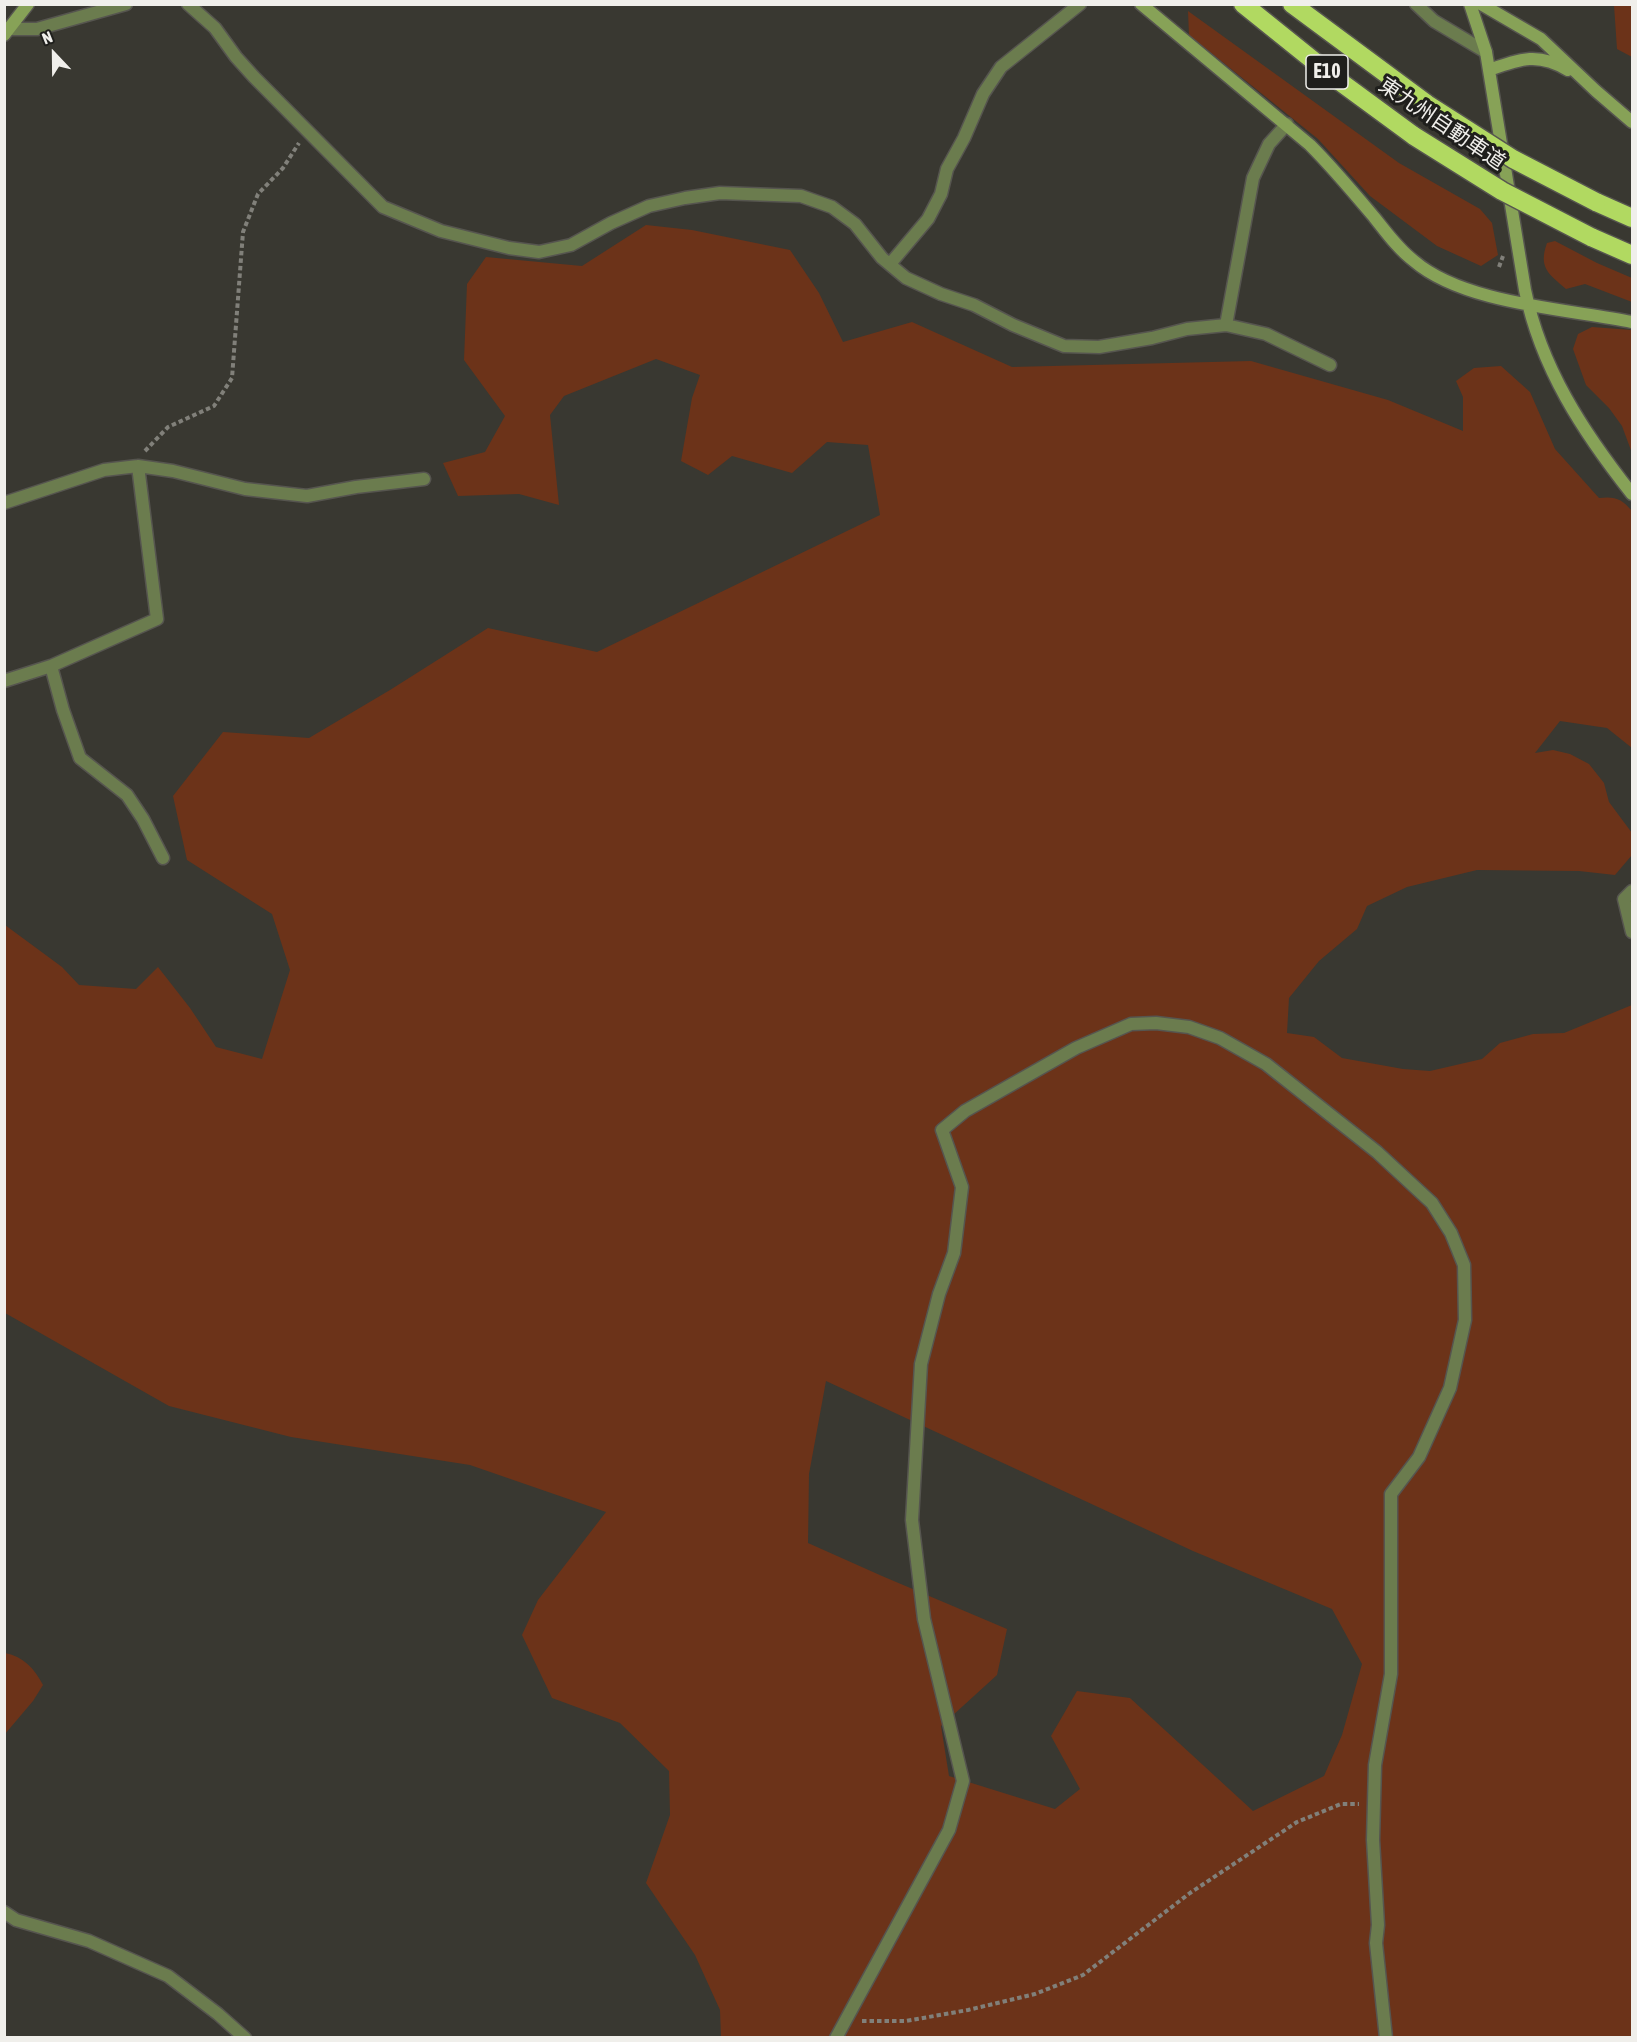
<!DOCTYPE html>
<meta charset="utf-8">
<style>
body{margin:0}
#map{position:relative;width:1637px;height:2042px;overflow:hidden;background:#393831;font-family:"Asap Condensed",sans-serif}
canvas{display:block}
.frame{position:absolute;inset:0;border:6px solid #f0efeb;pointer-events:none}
.north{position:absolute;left:24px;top:24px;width:60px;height:60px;-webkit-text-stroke:4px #1f1f1c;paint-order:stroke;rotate:338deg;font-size:16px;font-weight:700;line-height:24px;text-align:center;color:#f0efeb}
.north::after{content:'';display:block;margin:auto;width:21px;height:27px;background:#f0efeb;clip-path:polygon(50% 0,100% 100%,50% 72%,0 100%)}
</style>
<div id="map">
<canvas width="1637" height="2042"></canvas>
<div class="frame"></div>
<div class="north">N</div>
</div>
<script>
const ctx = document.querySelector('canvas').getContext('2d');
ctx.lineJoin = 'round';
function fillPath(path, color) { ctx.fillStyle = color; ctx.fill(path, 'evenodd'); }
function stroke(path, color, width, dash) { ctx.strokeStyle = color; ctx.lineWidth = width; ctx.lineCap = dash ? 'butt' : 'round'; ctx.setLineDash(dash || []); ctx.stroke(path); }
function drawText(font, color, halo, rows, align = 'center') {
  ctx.font = font + ' "Asap Condensed","Noto Sans JP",sans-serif'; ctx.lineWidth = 6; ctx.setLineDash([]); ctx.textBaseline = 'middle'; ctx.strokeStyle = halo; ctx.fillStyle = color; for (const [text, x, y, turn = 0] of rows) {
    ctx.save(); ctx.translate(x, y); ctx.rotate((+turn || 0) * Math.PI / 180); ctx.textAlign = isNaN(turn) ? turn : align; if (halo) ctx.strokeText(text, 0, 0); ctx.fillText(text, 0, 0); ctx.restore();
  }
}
fillPath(new Path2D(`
 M1614 5H1632V57L1617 49Z
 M1188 11 1399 163 1480 209 1492 223 1498 255 1481 266 1437 246 1370 196 1318 139 1189 35Z
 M646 225 692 230 790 250 819 293 843 342 912 322 1012 367 1251 361 1388 400 1463 431V397L1456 381 1474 368 1501 366 1530 392 1555 449 1599 498C1615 496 1622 499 1632 511V748L1607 728 1560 721 1535 753 1553 750 1570 754 1589 764 1604 783 1609 802 1632 833V855L1615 875 1579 871 1477 870 1407 887 1367 906 1357 929 1319 961 1289 998 1287 1033 1314 1037 1342 1058 1403 1069 1430 1071 1482 1059 1500 1043 1533 1034 1564 1033 1632 1005V2037H721L720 2010 695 1955 646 1883 670 1815 669 1771 620 1723 552 1698 522 1635 538 1600 606 1512 470 1465 291 1437 169 1406 5 1313V925L62 967 79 985 136 989 158 967 190 1008 216 1047 262 1059 290 970 272 914 187 860 173 796 223 732 309 738 390 690 488 628 597 652 880 515 868 445 827 442 792 473 732 456 708 475 681 461 692 398 700 375 656 359 564 396 550 415 559 505 519 494 458 496 443 463 485 452 505 416 464 360 467 284 486 257 582 266ZM826 1381 1193 1551 1332 1609 1362 1664 1342 1735 1324 1776 1253 1811 1130 1698 1077 1691 1051 1736 1080 1789 1055 1809 949 1776 941 1726 997 1675 1007 1629 882 1576 808 1543 809 1474Z
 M1555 241 1597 263 1632 278V302L1585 284 1566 289C1549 274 1538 268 1547 243Z
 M1592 327 1632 330V453L1622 426 1609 408 1586 385 1573 349 1578 334Z
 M5 1653C24 1657 34 1668 43 1685L33 1701 5 1734Z`), '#6c3319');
const street = new Path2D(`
 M188 4 215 28 236 57 254 77 383 207 441 231 509 248 539 252 571 245 611 223 649 206 685 198 720 193 801 196 832 207 855 224 882 258 906 278 941 294 974 305 1013 325 1064 346 1099 347 1152 338 1187 329 1226 325 1266 334 1330 365
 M1416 4 1434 21 1486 52
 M10 29H37L126 4
 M890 264 928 219 941 194 947 169 964 138 983 94 1001 67 1080 4
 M1226 325 1253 178 1269 144 1287 124
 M4 503 104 470 138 466 173 471 245 489 307 496 356 487 424 479
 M51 666 63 710 80 758 127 795 143 819 163 858
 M4 681 51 666 157 619 138 466
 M1632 891 1624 899 1632 932
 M4 1912 16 1920 89 1941 168 1976 218 2014 245 2038
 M836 2038 949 1830 963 1781 924 1619 912 1520 921 1364 939 1294 954 1253 962 1187 942 1130 965 1111 1076 1048 1131 1024 1156 1023 1189 1027 1220 1038 1266 1064 1377 1152 1432 1203 1451 1233 1464 1265 1465 1320 1450 1388 1419 1457 1391 1494V1674L1375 1765 1373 1840 1378 1925 1376 1943 1386 2038`);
const secondary = new Path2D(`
 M1141 4 1310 145C1333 168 1353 192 1374 217 1386 232 1398 249 1414 261 1464 304 1568 309 1632 322
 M1470 4 1486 52 1525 290C1541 368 1583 432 1632 494
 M1481 4 1541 39 1596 91 1632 122
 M4 35 28 4
 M1489 70C1520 59 1538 52 1568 70`);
const highway = new Path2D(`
 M1243 4 1335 78 1414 136
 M1292 4 1427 104
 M1596 202 1632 218
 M1591 237 1632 255`);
stroke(street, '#56554f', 15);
stroke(secondary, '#56554f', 15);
stroke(highway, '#56554f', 21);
stroke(new Path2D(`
 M1499 267 1503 256
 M145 451 168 427 214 406 232 378 243 232 258 194 283 168 299 143
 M862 2021H906L968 2010 1035 1994 1083 1975 1190 1893 1297 1822 1341 1804H1359`), '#81807a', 4, [4.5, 3]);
stroke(street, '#6b7c4e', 12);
stroke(secondary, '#87a257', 12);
stroke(highway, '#b1d961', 18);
const highwayBridge = new Path2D(`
 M1427 104 1513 159 1596 202
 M1414 136 1502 191 1591 237`);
stroke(highwayBridge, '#56554f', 21, []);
stroke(highwayBridge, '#b1d961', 18);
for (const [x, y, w] of [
 [1327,72,42]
]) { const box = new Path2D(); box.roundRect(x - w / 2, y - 17, w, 34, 4.5); ctx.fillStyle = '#1f1f1c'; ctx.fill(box); stroke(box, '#f0efeb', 1.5); }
drawText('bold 20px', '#f0efeb', null, [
 ["E10",1327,72]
]);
drawText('21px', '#f0efeb', '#1f1f1c', [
 ["東九州自動車道",1442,124,34]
]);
</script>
